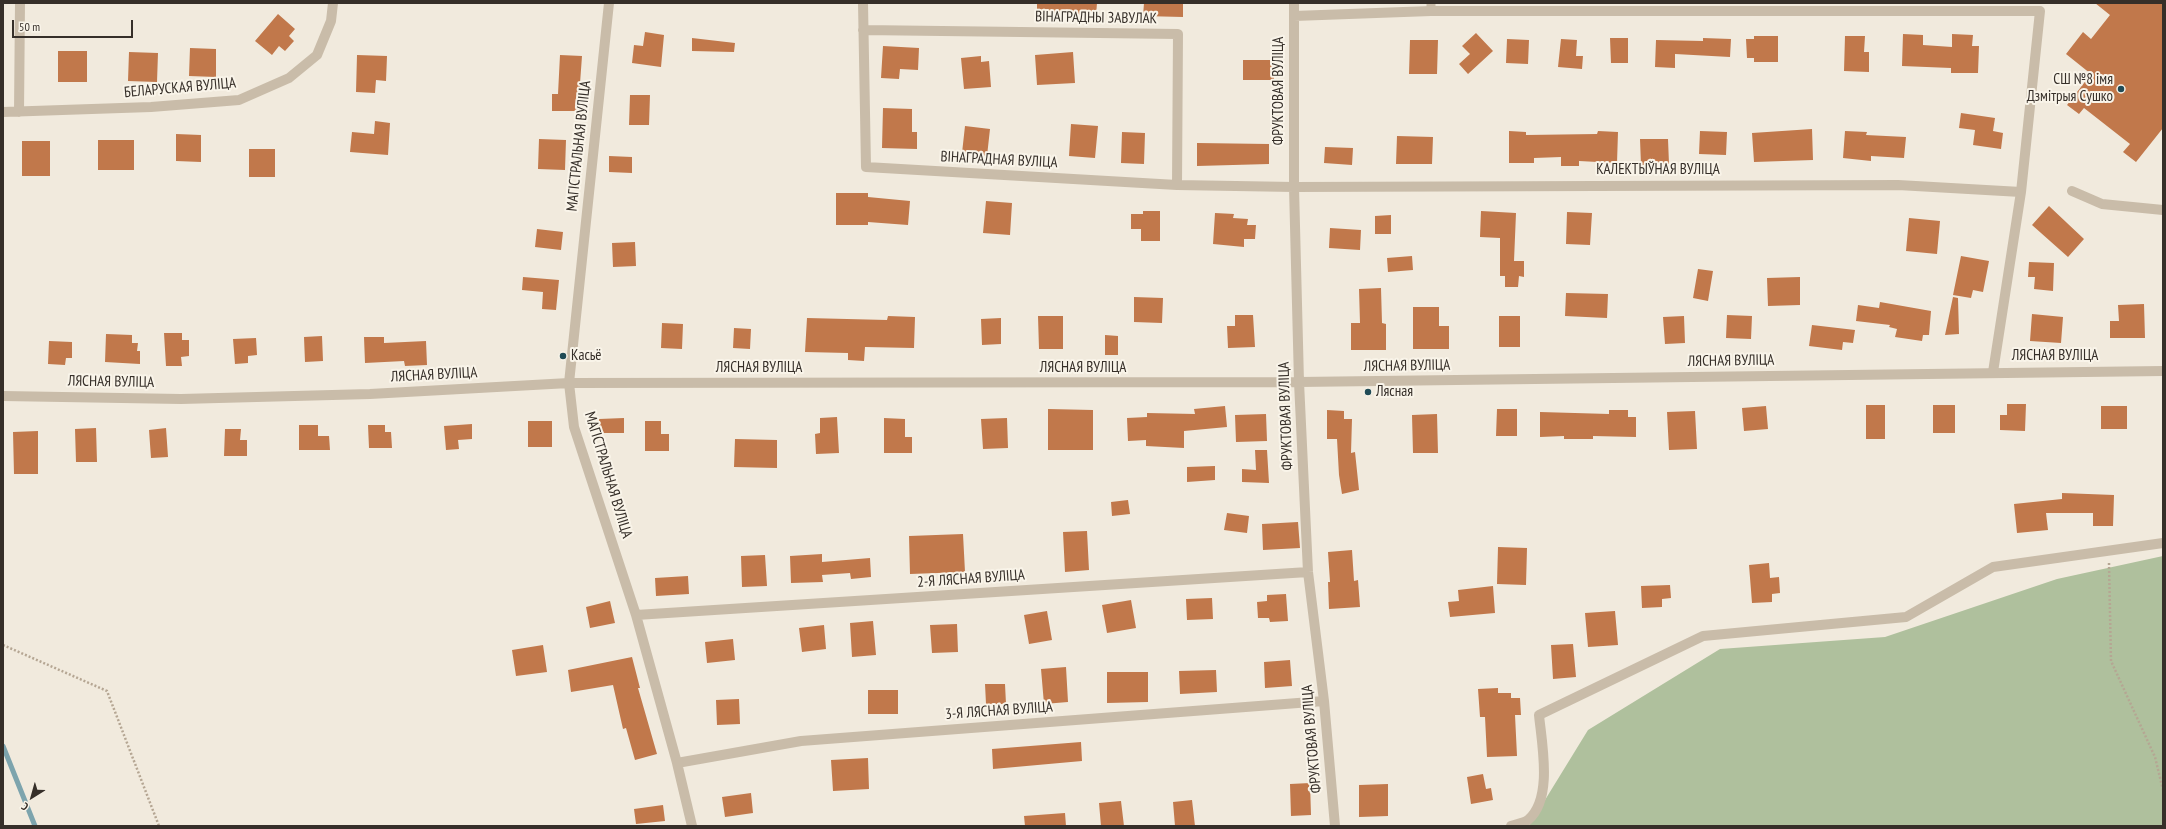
<!DOCTYPE html>
<meta charset="utf-8">
<style>
body{margin:0}
#map{position:relative;width:2166px;height:829px;overflow:hidden;background:#f1eadd;font-family:"PT Sans Narrow",sans-serif}
canvas{display:block}
.frame{position:absolute;inset:0;border:4px solid #362f29;pointer-events:none}
.north{position:absolute;left:12px;top:777px;width:40px;height:40px;-webkit-text-stroke:3px #f9f4e9;paint-order:stroke;rotate:217deg;font-size:11px;font-weight:700;line-height:16px;text-align:center;color:#362f29}
.north::after{content:'';display:block;margin:auto;width:14px;height:18px;background:#362f29;clip-path:polygon(50% 0,100% 100%,50% 72%,0 100%)}
.scale{position:absolute;left:12px;top:20px;width:121px;height:18px;box-sizing:border-box;border:2px solid #362f29;border-top:0;padding-left:5px;font-size:12px;line-height:14px;white-space:nowrap;color:#362f29;-webkit-text-stroke:3px #f9f4e9;paint-order:stroke}
</style>
<div id="map">
<canvas width="2166" height="829"></canvas>
<div class="frame"></div>
<div class="north">С</div>
<div class="scale">50 m</div>
</div>
<script>
const ctx = document.querySelector('canvas').getContext('2d');
ctx.lineJoin = 'round';
function fillPath(path, color) { ctx.fillStyle = color; ctx.fill(path, 'evenodd'); }
function stroke(path, color, width, dash) { ctx.strokeStyle = color; ctx.lineWidth = width; ctx.lineCap = dash ? 'butt' : 'round'; ctx.setLineDash(dash || []); ctx.stroke(path); }
function drawText(font, color, halo, rows, align = 'center') {
  ctx.font = font + ' "PT Sans Narrow",sans-serif'; ctx.lineWidth = 4; ctx.setLineDash([]); ctx.textBaseline = 'middle'; ctx.strokeStyle = halo; ctx.fillStyle = color; for (const [text, x, y, turn = 0] of rows) {
    ctx.save(); ctx.translate(x, y); ctx.rotate((+turn || 0) * Math.PI / 180); ctx.textAlign = isNaN(turn) ? turn : align; if (halo) ctx.strokeText(text, 0, 0); ctx.fillText(text, 0, 0); ctx.restore();
  }
}
fillPath(new Path2D(`
 M2163 556V826H1529L1588 730 1720 649 1885 637 2057 579Z`), '#afc09d');
stroke(new Path2D(`
 M3 746 35 826`), '#7da4ad', 5);
fillPath(new Path2D(`
 M1037 3H1097L1096 16 1037 14Z
 M1144 3H1183V17L1143 16Z
 M2095 3H2163V128L2136 162 2123 152 2130 144 2084 108 2079 114 2067 105 2091 74 2066 54 2083 32 2091 39 2110 15Z
 M278 14 295 29 289 36 294 41 285 51 279 46 272 55 255 41Z
 M645 32 664 35 661 67 632 63 634 45 643 46Z
 M1476 33 1493 51 1468 74 1459 64 1470 54 1462 46Z
 M1903 34 1923 35V45L1952 47V34L1973 35 1972 46H1979L1978 73H1951V68L1902 66Z
 M1754 36H1778V62H1754V58H1747L1746 39H1754Z
 M1845 36H1865L1864 52H1869V72L1844 71Z
 M692 38 735 43 734 52 692 51Z
 M1610 38H1628V63H1611Z
 M1703 38 1731 39 1730 57 1675 54V68L1655 67 1656 40 1703 41Z
 M1507 39 1529 40 1528 64 1506 63Z
 M1561 39 1577 40 1576 56H1583L1582 69 1558 67Z
 M1410 40H1438L1437 74H1409Z
 M883 46 919 48 918 70 900 69 899 79 881 78Z
 M190 48 216 49V77L189 76Z
 M58 51H87V82H58Z
 M129 52 158 53 157 82 128 81Z
 M1073 52 1075 83 1037 85 1035 55Z
 M357 55 387 56 386 81 376 80 375 93 356 92Z
 M560 55 582 56 578 111H552V94H558Z
 M981 56V62L989 61 991 87 964 89 961 58Z
 M1243 60H1274V80H1243Z
 M630 95H650L649 125H629Z
 M883 108 912 109V132H917V149L882 148Z
 M1961 113 1995 118 1993 131 2003 133 2001 149 1973 145 1975 130 1959 128Z
 M375 121 390 123 388 155 350 152 352 132 374 134Z
 M1071 124 1098 126 1095 158 1069 156Z
 M965 126 990 129 987 156 962 153Z
 M1812 129 1813 160 1754 162 1752 133Z
 M1509 131 1526 132V135L1597 134 1598 131 1618 132 1617 163 1579 161V166H1561V157L1534 158V163H1509Z
 M1700 131 1727 132 1726 155 1699 154Z
 M1845 131 1867 132 1866 135 1906 137 1904 158 1871 156V161L1843 158Z
 M1122 132 1145 133 1144 164 1121 163Z
 M176 134 201 135V162L176 161Z
 M1397 136 1433 137 1432 164H1396Z
 M539 139 566 140 565 170 538 169Z
 M1640 139H1668L1669 164 1641 165Z
 M98 140H134V170H98Z
 M22 141H50V176H22Z
 M1197 143 1269 144V164L1197 166Z
 M1325 147 1353 148 1352 165 1324 163Z
 M249 149H275V177H249Z
 M609 156 632 157V173L609 172Z
 M836 193H868V197L910 201 908 225 868 222V225H836Z
 M986 201 1012 203 1010 235 983 233Z
 M2049 206 2084 239 2068 257 2032 225Z
 M1143 211H1160V241H1141V229H1131V214H1143Z
 M1481 211 1516 213 1514 261H1524V277L1519 276 1518 287H1505V276H1500V238L1480 237Z
 M1567 212 1592 213 1590 245 1566 244Z
 M1215 213 1234 214 1233 218 1248 219 1247 225H1256L1255 239H1244V247L1213 244Z
 M1391 215V234H1375V216Z
 M1909 218 1940 221 1937 254 1906 251Z
 M1330 228 1361 230 1360 250 1329 248Z
 M537 229 563 232 561 250 535 247Z
 M635 242 636 266 613 267 612 243Z
 M1412 256 1413 270 1388 272 1387 258Z
 M1961 256 1989 261 1983 292 1973 290 1971 298 1953 295Z
 M2029 262 2054 263 2053 291 2034 289 2035 277H2028Z
 M1698 269 1713 271 1708 301 1693 298Z
 M523 277 559 280 556 310 542 309 543 292 522 290Z
 M1800 277V305L1768 306 1767 278Z
 M1381 288 1382 323 1386 324V350H1351V323H1360L1359 289Z
 M1566 293 1608 294 1607 318 1565 316Z
 M1134 297 1163 298 1162 323 1134 322Z
 M1953 297 1958 298 1959 334 1945 335Z
 M1880 302 1931 311 1929 335H1923L1922 341 1895 337 1897 329 1889 327 1890 325 1856 321 1858 305 1879 308Z
 M2144 304 2145 338H2110V321H2119L2118 305Z
 M1413 307H1439V326H1449V349H1413Z
 M2032 314 2063 317 2061 343 2030 341Z
 M1235 315H1253L1255 347 1228 348 1227 326H1235Z
 M1727 315 1752 316 1751 339 1726 338Z
 M888 316 915 317 914 348 865 347 864 361 848 360V353L805 352 807 318 887 320Z
 M1038 316H1063V349H1039Z
 M1499 316H1520V347H1499Z
 M1684 316 1685 343 1665 344 1663 317Z
 M1001 318V344L982 345 981 319Z
 M662 323 683 324 682 349 661 348Z
 M1812 325 1855 330 1853 343 1843 342 1842 350 1809 346Z
 M734 328 751 329 750 349 733 348Z
 M164 333H182V340H189V356L181 357 182 366H166Z
 M106 334 132 335V343H138L137 351H140V364L105 362Z
 M1105 335 1118 336V355H1105Z
 M322 336 323 361 305 362 304 337Z
 M364 337H384V343L426 341 427 365 405 366 404 361 365 363Z
 M256 338 257 355 248 356V363L235 364 233 339Z
 M49 341 72 342V358H66L65 365 48 364Z
 M2007 404H2026L2025 431 2000 430V415H2007Z
 M1866 405H1885V439H1866Z
 M1933 405H1955V433H1933Z
 M1225 406 1227 427 1184 431V448L1146 446V440L1128 441 1127 418 1147 417V413L1195 414 1194 409Z
 M1766 406 1768 429 1744 431 1742 408Z
 M2101 406H2127V429H2101Z
 M1048 409 1093 410V450H1048Z
 M1497 409H1517V436H1496Z
 M1327 410 1344 411V419H1352L1351 453 1355 452 1359 490 1342 494 1339 475 1337 439H1327Z
 M1609 410H1628V417H1636V437L1593 436V439H1564V436L1540 437V412L1609 414Z
 M1695 411 1697 449 1669 450 1667 412Z
 M1266 414 1267 441 1236 442 1235 415Z
 M1437 414 1438 453H1413L1412 415Z
 M837 417 839 453 816 454 815 434 820 433V418Z
 M624 418V433H599V419Z
 M884 418 905 419V437H912V453H884Z
 M1007 418 1008 448 983 449 981 419Z
 M528 421H552V447H528Z
 M645 421H661V434H669V451H645Z
 M472 424V439L458 440 459 449 446 450 444 426Z
 M299 425H318V436H329L330 450H299Z
 M368 425H385V432H391L392 448H369Z
 M96 428 97 462H76L75 429Z
 M166 428 168 457 151 458 149 430Z
 M225 429H241L240 440H247V456H224Z
 M38 431V474H14L13 432Z
 M735 439 777 440V468L734 467Z
 M1255 450H1267L1269 483 1242 482V469L1256 470Z
 M1215 466V480L1187 482V467Z
 M2062 493 2114 495 2113 526H2093V513H2046L2048 530 2017 533 2014 504 2062 499Z
 M1128 500 1130 514 1112 516 1111 502Z
 M1227 513 1249 516 1247 533 1224 530Z
 M1298 522 1300 548 1263 550 1262 524Z
 M1087 531 1089 570 1065 572 1063 532Z
 M963 534 965 572 910 574 909 536Z
 M1498 547 1527 548 1526 585 1497 584Z
 M1352 550 1354 581 1358 580 1360 607 1329 609 1328 582H1330L1328 552Z
 M822 554V562L870 558 871 577 851 579 850 573 822 575 823 582 791 583 790 556Z
 M765 555 767 586 742 587 741 556Z
 M1769 563 1770 578 1779 577 1780 593 1772 594V602L1752 603 1749 565Z
 M688 576 689 594 656 596 655 578Z
 M1670 585 1671 598 1662 599V607L1642 608 1641 586Z
 M1493 586 1495 613 1450 617 1448 602 1459 601 1458 590Z
 M1286 594 1288 621 1270 622 1269 618H1258L1257 602 1267 601V595Z
 M1212 598 1213 619 1187 620 1186 599Z
 M1131 600 1136 628 1107 633 1102 605Z
 M610 601 615 623 590 628 586 607Z
 M1047 611 1052 640 1029 644 1024 615Z
 M1615 611 1618 645 1588 647 1585 613Z
 M873 621 876 655 852 657 850 623Z
 M957 624 958 652 932 653 930 625Z
 M824 625 826 649 802 652 799 628Z
 M733 639 735 660 707 663 705 642Z
 M1573 644 1576 677 1553 679 1551 645Z
 M543 645 547 672 516 676 512 650Z
 M632 657 640 688H638L657 754 635 760 626 728 623 729 613 685 571 692 568 670Z
 M1290 660 1292 686 1265 688 1264 662Z
 M1066 667 1068 702 1044 704 1041 669Z
 M1216 670 1217 692 1180 694 1179 671Z
 M1107 672H1148V702L1107 703Z
 M985 684H1005L1006 704H986Z
 M1498 688V693H1511V698H1520L1521 715H1515L1517 756 1487 757 1485 717H1480L1478 689Z
 M868 690H898V714H868Z
 M739 699 740 724 717 725 716 700Z
 M1081 742 1082 761 993 769 992 749Z
 M868 758 869 789 833 791 831 760Z
 M1483 774 1486 789 1491 788 1493 800 1471 804 1467 777Z
 M1310 783 1311 815 1291 816 1290 784Z
 M1388 784V816L1359 817V785Z
 M751 793 753 813 725 817 722 797Z
 M1192 800 1195 826H1175L1173 802Z
 M1121 801 1124 826H1101L1099 803Z
 M663 805 665 821 636 824 634 809Z
 M1065 813 1066 826H1025L1024 816Z`), '#c1784b');
stroke(new Path2D(`
 M2109 563 2111 661 2155 757 2163 790
 M3 645 107 691 159 826`), '#b5a693', 2.5, [2, 2]);
stroke(new Path2D(`
 M1431 3V11`), '#c9bca9', 9);
stroke(new Path2D(`
 M609 3 569 383 574 427 636 615 677 763 692 826
 M863 3 866 167 1177 185 1294 187 1898 185 2021 192
 M1294 3V187L1299 382 1308 572 1324 701 1335 826
 M1294 16 1431 11H2040L2021 192 1993 372
 M863 30 1178 34 1177 185
 M3 112 151 107 239 100 289 78 317 55 331 21 333 3
 M19 112 20 3
 M2072 191 2102 204 2163 210
 M3 396 181 399 370 394 569 383 1299 382 2163 371
 M636 615 1308 572
 M677 763 801 741 1324 701
 M1511 826C1516 824 1524 823 1528 820 1553 799 1542 745 1539 715L1703 636 1906 617 1993 567 2163 543`), '#c9bca9', 10);
for (const [x, y, r, color] of [
 [2121,89,4,"#204b56"],
 [563,356,4,"#204b56"],
 [1368,392,4,"#204b56"]
]) { const dot = new Path2D(); dot.arc(x, y, r, 0, 2 * Math.PI); ctx.fillStyle = color; ctx.fill(dot); stroke(dot, '#f9f4e9', 1.5); }
drawText('15px', '#362f29', '#f9f4e9', [
 ["ВІНАГРАДНЫ ЗАВУЛАК",1096,18,1],
 ["БЕЛАРУСКАЯ ВУЛІЦА",180,88,-5],
 ["ФРУКТОВАЯ ВУЛІЦА",1279,91,-90],
 ["МАГІСТРАЛЬНАЯ ВУЛІЦА",579,146,-84],
 ["ВІНАГРАДНАЯ ВУЛІЦА",999,160,3],
 ["КАЛЕКТЫЎНАЯ ВУЛІЦА",1658,170],
 ["ЛЯСНАЯ ВУЛІЦА",2055,356],
 ["ЛЯСНАЯ ВУЛІЦА",1731,361,-1],
 ["ЛЯСНАЯ ВУЛІЦА",1407,366,-1],
 ["ЛЯСНАЯ ВУЛІЦА",759,368],
 ["ЛЯСНАЯ ВУЛІЦА",1083,368],
 ["ЛЯСНАЯ ВУЛІЦА",434,375,-3],
 ["ЛЯСНАЯ ВУЛІЦА",111,382,1],
 ["ФРУКТОВАЯ ВУЛІЦА",1286,416,-92],
 ["МАГІСТРАЛЬНАЯ ВУЛІЦА",608,475,73],
 ["2-Я ЛЯСНАЯ ВУЛІЦА",971,579,-4],
 ["3-Я ЛЯСНАЯ ВУЛІЦА",999,711,-4],
 ["ФРУКТОВАЯ ВУЛІЦА",1312,739,-95]
]);
drawText('15px', '#362f29', '#f9f4e9', [
 ["СШ №8 імя",2113,80,"right"],
 ["Дзмітрыя Сушко",2113,97,"right"],
 ["Касьё",571,356],
 ["Лясная",1376,392]
], 'left');
</script>
